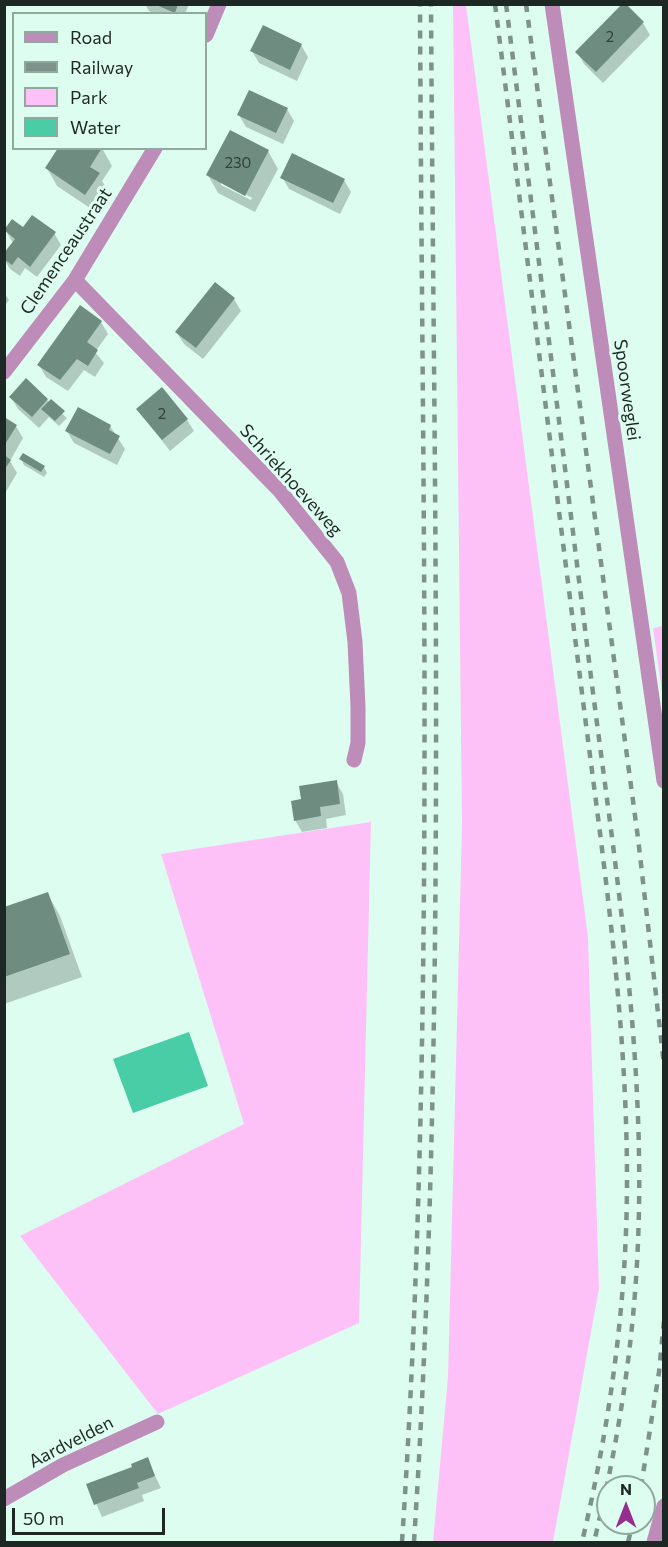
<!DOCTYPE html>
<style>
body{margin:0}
#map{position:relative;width:668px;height:1547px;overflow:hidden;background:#defdf1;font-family:Commissioner,sans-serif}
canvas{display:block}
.frame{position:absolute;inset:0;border:6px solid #1d2824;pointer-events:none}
.legend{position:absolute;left:12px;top:12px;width:195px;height:138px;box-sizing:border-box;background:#defdf1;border:2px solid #91a89f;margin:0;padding:8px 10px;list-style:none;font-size:18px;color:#1d2824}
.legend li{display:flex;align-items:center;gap:12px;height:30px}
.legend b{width:30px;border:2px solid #91a89f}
.north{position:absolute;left:596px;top:1475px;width:60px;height:60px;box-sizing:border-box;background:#defdf1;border:2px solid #91a89f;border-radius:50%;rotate:0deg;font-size:16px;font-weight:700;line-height:24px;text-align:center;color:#1d2824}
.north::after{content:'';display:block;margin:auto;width:21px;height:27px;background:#972d90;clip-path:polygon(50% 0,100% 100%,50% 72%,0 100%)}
.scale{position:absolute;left:12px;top:1508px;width:153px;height:27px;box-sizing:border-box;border:3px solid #1d2824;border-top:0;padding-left:8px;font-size:18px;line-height:21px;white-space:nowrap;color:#1d2824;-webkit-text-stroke:4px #defdf1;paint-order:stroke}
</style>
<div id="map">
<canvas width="668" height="1547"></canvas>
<div class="frame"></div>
<ul class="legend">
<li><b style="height:8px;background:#be8cb8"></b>Road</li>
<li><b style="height:8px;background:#7d928a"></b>Railway</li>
<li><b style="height:16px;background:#fec1f7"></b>Park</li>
<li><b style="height:16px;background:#48cda6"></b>Water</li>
</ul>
<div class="north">N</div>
<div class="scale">50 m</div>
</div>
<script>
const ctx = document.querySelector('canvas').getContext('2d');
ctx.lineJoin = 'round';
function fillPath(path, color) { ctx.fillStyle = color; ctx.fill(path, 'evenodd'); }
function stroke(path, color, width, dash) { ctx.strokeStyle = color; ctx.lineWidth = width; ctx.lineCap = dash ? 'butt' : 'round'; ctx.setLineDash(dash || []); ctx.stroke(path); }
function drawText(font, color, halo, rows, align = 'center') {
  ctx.font = font + ' Commissioner,sans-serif'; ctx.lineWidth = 6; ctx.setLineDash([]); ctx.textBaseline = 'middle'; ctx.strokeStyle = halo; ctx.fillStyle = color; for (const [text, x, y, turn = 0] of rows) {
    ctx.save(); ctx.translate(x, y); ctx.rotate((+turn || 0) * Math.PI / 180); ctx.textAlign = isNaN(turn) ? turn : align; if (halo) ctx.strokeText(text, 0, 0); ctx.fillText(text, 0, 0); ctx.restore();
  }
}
fillPath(new Path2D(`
 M466 5 588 937 599 1288 553 1542H433L448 1377 462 825 453 5Z
 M663 626H664L663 699 653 628Z
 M371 822 359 1323 158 1414 20 1236 244 1124 161 854Z`), '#fec1f7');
fillPath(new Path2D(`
 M189 1032 208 1086 133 1113 113 1059Z`), '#48cda6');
fillPath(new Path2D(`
 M145 4H189L185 14H155L149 11Z
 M643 23 650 35 603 83 584 64 577 52Z
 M301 45 308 57 297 81 259 63 252 51Z
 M287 109 294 121 283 144 246 127 239 115Z
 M60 148H102L112 166 102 181 109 192 96 212 57 186 47 168Z
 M268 151 278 169 255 212 218 193 208 175ZM221 181 252 198 251 200 221 185Z
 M282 177 344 180 351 192 340 214 289 189Z
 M24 229 54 233 61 245 37 277 25 268 20 276 10 269 4 259 13 243 6 231Z
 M4 292 9 300 4 307Z
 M234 299 241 311 203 359 184 344 177 333Z
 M101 322 108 334 95 352 104 363 95 377 84 370 68 391 46 377 39 365Z
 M11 397 47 400 67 418 59 426 49 417 39 428 18 409Z
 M138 410 187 420 194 431 170 451Z
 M4 419 16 426 23 438 10 461 17 473 4 495Z
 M110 426 125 449 117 465 74 443 67 431Z
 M21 459 44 467 47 473 44 477 24 465Z
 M336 782 343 794 346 815 326 819 327 828 302 832 295 820 303 800Z
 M47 893 60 916 82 977 4 1004V908Z
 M147 1459 161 1488 142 1495 144 1501 102 1517 88 1485 134 1468Z`), '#0003');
fillPath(new Path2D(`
 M154 4H178L175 13Z
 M622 4H626L644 22 596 72 575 52Z
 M263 25 302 44 290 70 250 51Z
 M249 90 288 108 276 133 237 115Z
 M230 130 269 150 245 196 206 175Z
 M58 148H102L90 167 100 173 85 195 45 168Z
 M292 153 345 179 333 203 280 178Z
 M32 215 56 232 30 267 18 257 12 265 4 259V253L15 239 4 230 12 219 23 227Z
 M215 282 235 298 196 348 175 332Z
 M80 305 102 321 87 342 98 350 88 366 77 359 60 380 37 365Z
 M26 378 48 399 32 417 9 397Z
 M162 387 188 419 162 440 136 409Z
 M51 399 65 411 55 421 41 409Z
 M78 407 111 425 109 430 120 436 110 454 65 431Z
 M4 417 17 425 4 446Z
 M23 453 45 466 41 472 19 459Z
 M4 455 11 460 4 470Z
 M337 780 340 804 320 807 321 816 294 821 291 801 301 799 299 786Z
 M48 892 70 954 4 977V907Z
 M148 1457 155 1476 137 1483 139 1488 94 1505 86 1484 132 1467 131 1464Z`), '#6f8c81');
stroke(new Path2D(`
 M552 4 664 781
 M206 35 219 4
 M75 280 280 491 337 562 349 593 355 642 358 707V743L354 760
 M4 372 75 280 155 148
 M4 1499 63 1465 157 1422
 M654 1542 664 1506`), '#be8cb8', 15);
stroke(new Path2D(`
 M495 4C523 223 550 442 578 661 599 833 627 1006 627 1180 627 1302 610 1424 582 1542
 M506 4C534 223 562 442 589 661 613 854 646 1048 638 1242 634 1344 618 1444 594 1542
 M526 4 638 838 664 1065
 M641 1487 659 1372 664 1321
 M402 1542C436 1030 422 517 420 4
 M414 1542C447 1030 434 518 431 4
 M628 1542 633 1523`), '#7d928a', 4.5, [8, 8]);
drawText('15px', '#32413b', null, [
 ["2",610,37],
 ["230",238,163],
 ["2",162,414]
]);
drawText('18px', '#1d2824', '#defdf1', [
 ["Clemenceaustraat",66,251,-56],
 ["Spoorweglei",627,390,82],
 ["Schriekhoeveweg",291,480,48],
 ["Aardvelden",71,1442,-27]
]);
</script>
